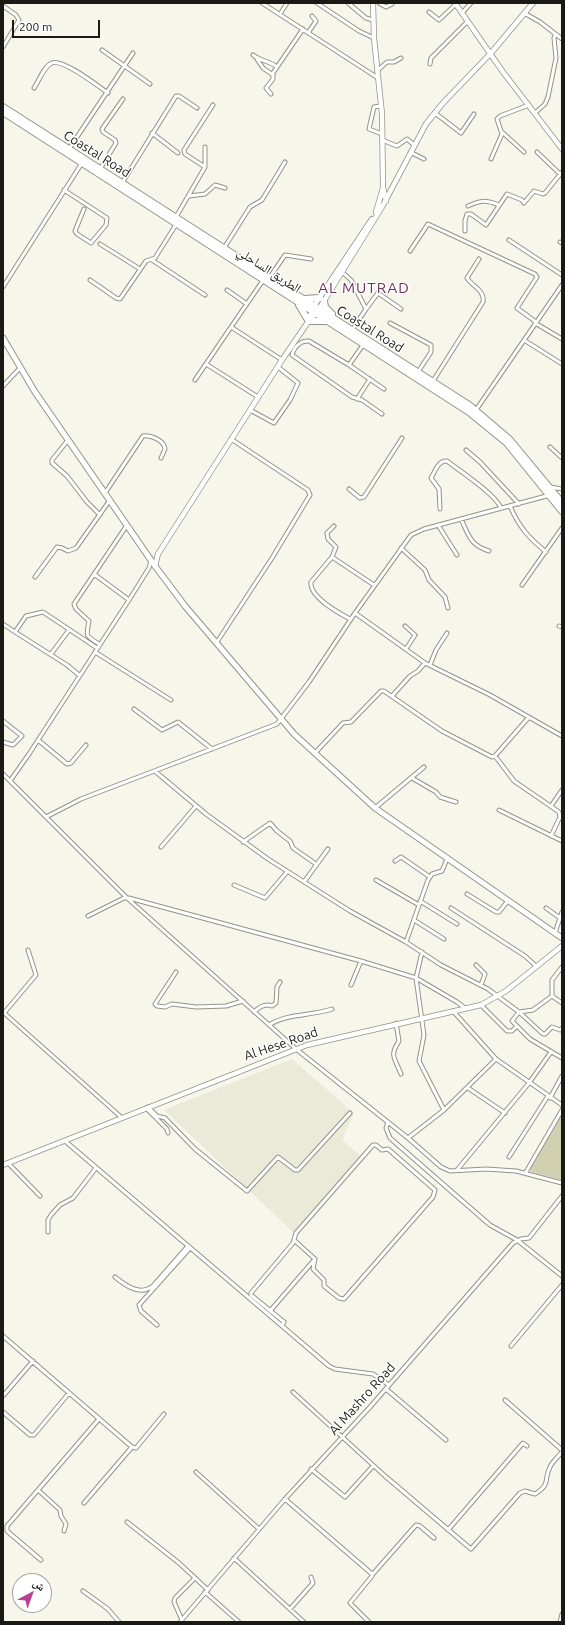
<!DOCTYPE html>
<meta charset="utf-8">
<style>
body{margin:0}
#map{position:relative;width:565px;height:1625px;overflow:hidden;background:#f6f6eb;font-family:Ubuntu,"Noto Naskh Arabic",sans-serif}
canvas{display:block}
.frame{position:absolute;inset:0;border:4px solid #191915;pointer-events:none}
.north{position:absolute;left:12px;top:1573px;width:40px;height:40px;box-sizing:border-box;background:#fff;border:1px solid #a3a3a1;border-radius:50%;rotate:41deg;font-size:11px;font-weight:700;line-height:16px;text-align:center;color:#191915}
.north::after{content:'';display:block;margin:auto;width:14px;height:18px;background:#b84095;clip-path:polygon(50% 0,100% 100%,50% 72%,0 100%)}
.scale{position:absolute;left:12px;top:20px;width:88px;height:18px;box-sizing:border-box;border:2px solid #191915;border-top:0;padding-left:5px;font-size:12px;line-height:14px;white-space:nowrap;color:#191915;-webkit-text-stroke:3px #fff;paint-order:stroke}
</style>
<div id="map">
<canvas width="565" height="1625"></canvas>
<div class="frame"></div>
<div class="north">ش</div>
<div class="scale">200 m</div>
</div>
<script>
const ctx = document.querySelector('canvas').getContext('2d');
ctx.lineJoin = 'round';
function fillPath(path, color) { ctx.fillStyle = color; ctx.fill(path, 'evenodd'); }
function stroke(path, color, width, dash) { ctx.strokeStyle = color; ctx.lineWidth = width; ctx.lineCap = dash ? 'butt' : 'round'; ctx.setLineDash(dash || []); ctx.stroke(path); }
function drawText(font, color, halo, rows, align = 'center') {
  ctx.font = font + ' Ubuntu,"Noto Naskh Arabic",sans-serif'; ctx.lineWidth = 3; ctx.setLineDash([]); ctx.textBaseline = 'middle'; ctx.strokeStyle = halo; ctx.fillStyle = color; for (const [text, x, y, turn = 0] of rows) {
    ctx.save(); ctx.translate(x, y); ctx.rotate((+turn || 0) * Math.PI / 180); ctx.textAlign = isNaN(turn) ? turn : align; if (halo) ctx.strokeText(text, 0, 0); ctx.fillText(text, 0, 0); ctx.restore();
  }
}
fillPath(new Path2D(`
 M292 1059 354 1113 342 1140 363 1158 294 1233 164 1110Z`), '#eaead8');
fillPath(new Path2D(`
 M562 1114V1180L531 1172 530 1169Z`), '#d1d1b2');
const street = new Path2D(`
 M262 3 378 78
 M317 3 359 31 374 38
 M348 3 366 18 373 20
 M379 3 386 7 392 4
 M3 6 16 15 19 20 3 47
 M429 12 439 20 456 4
 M462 13 471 3
 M524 13 540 22 562 39
 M280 14 287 3
 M308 33 316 21 312 16
 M102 50 150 84
 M253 55C260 61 270 61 277 67
 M257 59 263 68 273 75
 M430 64 431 58 468 21
 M377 71 387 62H394L401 58
 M34 88C39 81 44 66 52 63 62 58 98 86 108 93
 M271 94 266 88 273 79V73L303 29
 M380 106 374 107 369 129 382 134
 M435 113 461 133 474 114
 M535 113 545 104 548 97 556 58 554 38 555 35
 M502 132 524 152
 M152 133 178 153
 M382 140 397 146 407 139 413 144
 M69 149 133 53
 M537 152 560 174
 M412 153 424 159
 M491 159 502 134 497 119 500 116 529 105
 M205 167 185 154 184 150 213 105
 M100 169 116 143 115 140 103 132 102 129 123 99
 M122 183 176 96H179L197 108
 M64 190 107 218 106 225 91 243 77 234 75 231 84 209
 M189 196 205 194 215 185 225 188
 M468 206C481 200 486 200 499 205
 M176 217 205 167V147
 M465 231V221L467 214H471L486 225 507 194 522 200 524 203 534 191 543 194 545 193 562 172
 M509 240 562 275
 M560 242 562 243
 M100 244 140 269
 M224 248 250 207 262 200 285 162
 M410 251 428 224 535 274 537 277 517 308 536 322
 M152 260 205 295
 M342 272 351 280 366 309 352 330
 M270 277 285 255 311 259
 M90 280 116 298 120 299 146 261 155 258 177 223
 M3 287 82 163
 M227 290 247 304
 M366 309 378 293 401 309
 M390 323 431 345V352L418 372
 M535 323 562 339
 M231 327 264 279
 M524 340 562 364
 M363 345 349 365 309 341C301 340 294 347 292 355L352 397 362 400 382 414
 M206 364 258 397
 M349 365 384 389
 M195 380 231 327 282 360
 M433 381 483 302C485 290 472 286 467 278L479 259
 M3 386 20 368
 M357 399 370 379
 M250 410 274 423 290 400 298 383 278 367
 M476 410 562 285
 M68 440 52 460V463L67 476 87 502 100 515
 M550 447 562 458
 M466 450 480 462 519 504
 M550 487 562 489
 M349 489 360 498 364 497 402 438
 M105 493 143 436C151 435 164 440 165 449L161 458
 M510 506C519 527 528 537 546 552
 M440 509 439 489 431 478C435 472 438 460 447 461 460 471 495 494 501 508
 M461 519C469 536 470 545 489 551
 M438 525 457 555
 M401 548 425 570 429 580 445 597 448 608
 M332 557 336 547 328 539 327 533 334 526
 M94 574 129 600
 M35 577 57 547 62 548 68 551 76 548 110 500
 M522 585 562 528
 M355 613 425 663 490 695 562 736
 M350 619C339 613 309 597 311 582L332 557 374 585
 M3 624 15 632 26 616 43 612 97 648
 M405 626 415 635 406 649
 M559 626 562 627
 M15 632 67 665 79 675
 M217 642 272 558 310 495 308 490 231 439
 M99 644C85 635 86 637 89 621L76 609 74 604 127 525
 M95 652 171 700
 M51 654 69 630
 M430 665 436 650 447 633
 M392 696 410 676 418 671 425 663
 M134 709 162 730 178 722 212 749
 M3 721 22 736 13 745 3 742
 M38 740 67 764 71 763 86 745
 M315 753 343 723 351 722 381 691H384L442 731 492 757 495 756 529 717
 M495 756 514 781 559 812 560 817 551 836
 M156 772 206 814 268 859 350 911 406 942 441 965 488 989 519 1012 543 1034H545L552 1027 560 1030 562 1028
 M3 774 127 898 296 1049 408 1138 441 1167 450 1171 486 1169 516 1171 562 1183
 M412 778 436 792 440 797 456 802
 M10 781 29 754 129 600 149 568 151 560
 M551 806 562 790
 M375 808 424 767
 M499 810 562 841
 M46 817 81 799 277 724 309 682 355 613 411 535 424 529 550 495
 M243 842 270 823 277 831 290 841 293 848 316 864
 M161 847 196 806
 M395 861 401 857 430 877
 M376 880 419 905
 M304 882 328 849
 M234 885 265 898 287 872
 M467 894 496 912H499L507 902
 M420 901 457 924
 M451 908 525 956 536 966
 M546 908 560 918
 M88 916 124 898H129L361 961 416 978 457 1002 465 1008
 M414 920 444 939
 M555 933 562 912
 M406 942 428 880 432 874 442 871 447 859
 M422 952 416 978 424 1035 419 1061 444 1110
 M476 965 485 974 481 985
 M562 967 552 980V996L533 1010 519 1012 512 1021 530 1039 562 1058
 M176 972 155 1004 157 1006 165 1007 172 1004 196 1007 226 1006 243 1001
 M351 985 361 961
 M552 996 562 1003
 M481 1005 507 1031H512L516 1027
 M453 1011 496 1059 562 1105
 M3 1012 121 1117
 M254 1012C259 1007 265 1003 272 1006L276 1003 277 987 280 982
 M4 1013 36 975 28 950
 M396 1023 399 1041C389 1056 395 1058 401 1074
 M269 1025C288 1013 311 1016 332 1009
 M468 1088 505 1113
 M550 1098 562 1076
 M148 1107 157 1116 165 1118 195 1149 247 1191 278 1157 295 1170H298L350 1113
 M146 1108 167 1129 168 1133
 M388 1122 386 1128 390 1138 490 1225 517 1240 562 1276
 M408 1138 444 1110 496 1059
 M65 1141 329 1366 335 1369 373 1374 389 1385
 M509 1157 548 1096
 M8 1163 40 1196
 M457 1170 529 1083 551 1052
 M526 1172 562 1110
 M48 1232V1220L51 1215 60 1205 73 1198 96 1168
 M115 1277C126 1286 140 1296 153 1286L188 1246
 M270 1311 315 1259
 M157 1325 141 1311 139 1305 190 1248
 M282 1326 284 1322 251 1295V1293L293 1243 296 1233 373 1145H376L382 1150 388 1149 435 1190 433 1197 344 1299 339 1298 324 1286V1280L313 1269 315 1259 294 1240
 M3 1336 132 1447
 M511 1346 562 1285
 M386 1389 446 1440
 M293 1392 385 1476 471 1549 520 1493 525 1491 535 1494C552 1483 543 1480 550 1467 552 1462 558 1457 562 1452
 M3 1396 33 1361
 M505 1400 562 1450
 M3 1412 30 1435H34L69 1393
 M311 1469 345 1497 373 1466
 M196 1472 259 1529
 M38 1490 60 1510 61 1516 66 1524 64 1531
 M285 1499 372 1574V1576L350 1603 369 1622
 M84 1503 132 1447 136 1448 164 1414
 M127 1522 179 1563 208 1590
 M448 1530 523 1443 527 1446
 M234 1558 304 1622
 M41 1560 7 1531V1526L99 1419
 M372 1575 416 1525 420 1526 434 1538
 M83 1591 108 1609 119 1622
 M205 1592 239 1622
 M290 1609 313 1583 311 1577
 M182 1620 174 1602 175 1598 195 1578
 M180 1622 285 1499 370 1407 513 1243 521 1239 529 1238 562 1196
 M560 1622 562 1614`);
const secondary = new Path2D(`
 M373 3 374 38 382 114 383 187 386 201
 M455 3 503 72 562 149
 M376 212 383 188
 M308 321 314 306 372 219
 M155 566 158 554 282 360 308 322 319 309 382 207 426 124 443 103 491 53 533 3
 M3 1165 307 1045 481 1005 506 991 562 946`);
const primary = new Path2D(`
 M3 338 35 392 155 566 185 606 294 734 375 808 562 938`);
const highway = new Path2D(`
 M3 107 469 405 509 439 562 503
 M3 112 469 412 507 443 562 511
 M304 299 320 298
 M324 301 325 307 332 314
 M299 305 308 320
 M309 321H326`);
stroke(street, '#939388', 5);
stroke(secondary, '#939388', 6);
stroke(primary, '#939388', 7);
stroke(highway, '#939388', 8);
stroke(street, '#fff', 3);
stroke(secondary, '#fff', 4.5);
stroke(primary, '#fff', 5);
stroke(highway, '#fff', 6);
drawText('13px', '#191915', '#fff', [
 ["Coastal Road",97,154,32],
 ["الطريق الساحلي",269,270,33],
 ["Coastal Road",370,329,32],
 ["Al Hese Road",281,1044,-19],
 ["Al Mashro Road",362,1399,-48]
]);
ctx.letterSpacing = '1px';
drawText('15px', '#6d3159', '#fff', [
 ["AL MUTRAD",364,288]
]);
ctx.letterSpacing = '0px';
</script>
